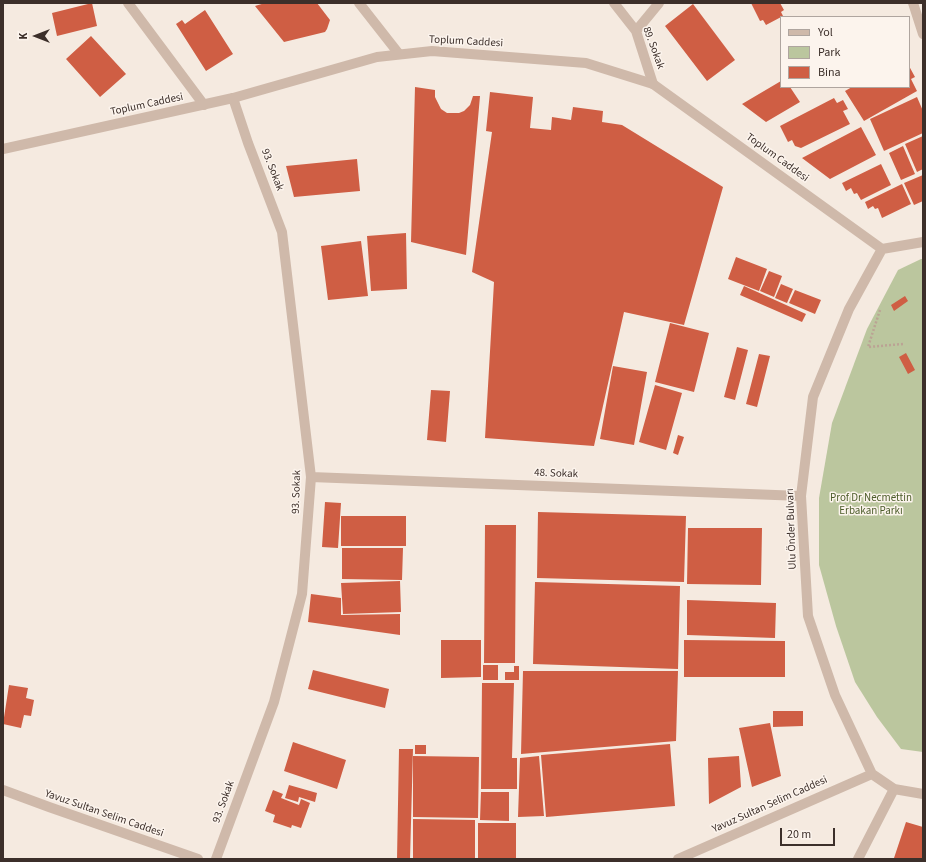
<!DOCTYPE html>
<meta charset="utf-8">
<style>
body{margin:0}
#map{position:relative;width:926px;height:862px;overflow:hidden;background:#f5eae0;font-family:"Source Sans 3",sans-serif}
canvas{display:block}
.frame{position:absolute;inset:0;border:4px solid #3c2f2a;pointer-events:none}
.legend{position:absolute;left:780px;top:16px;width:130px;height:72px;box-sizing:border-box;background:#fcf4ed;border:1px solid #afa59f;margin:0;padding:5px 7px;list-style:none;font-size:12px;color:#3c2f2a}
.legend li{display:flex;align-items:center;gap:8px;height:20px}
.legend b{width:20px;border:1px solid #afa59f}
.north{position:absolute;left:16px;top:16px;width:40px;height:40px;-webkit-text-stroke:3px #fcf4ed;paint-order:stroke;rotate:270deg;font-size:11px;font-weight:700;line-height:16px;text-align:center;color:#3c2f2a}
.north::after{content:'';display:block;margin:auto;width:14px;height:18px;background:#3c2f2a;clip-path:polygon(50% 0,100% 100%,50% 72%,0 100%)}
.scale{position:absolute;left:780px;top:828px;width:55px;height:18px;box-sizing:border-box;border:2px solid #3c2f2a;border-top:0;padding-left:5px;font-size:12px;line-height:14px;white-space:nowrap;color:#3c2f2a;-webkit-text-stroke:3px #fcf4ed;paint-order:stroke}
</style>
<div id="map">
<canvas width="926" height="862"></canvas>
<div class="frame"></div>
<ul class="legend">
<li><b style="height:5px;background:#cfb9aa"></b>Yol</li>
<li><b style="height:11px;background:#bbc69e"></b>Park</li>
<li><b style="height:11px;background:#cf5e44"></b>Bina</li>
</ul>
<div class="north">K</div>
<div class="scale">20 m</div>
</div>
<script>
const ctx = document.querySelector('canvas').getContext('2d');
ctx.lineJoin = 'round';
function fillPath(path, color) { ctx.fillStyle = color; ctx.fill(path, 'evenodd'); }
function stroke(path, color, width, dash) { ctx.strokeStyle = color; ctx.lineWidth = width; ctx.lineCap = dash ? 'butt' : 'round'; ctx.setLineDash(dash || []); ctx.stroke(path); }
function drawText(font, color, halo, rows, align = 'center') {
  ctx.font = font + ' "Source Sans 3",sans-serif'; ctx.lineWidth = 3; ctx.setLineDash([]); ctx.textBaseline = 'middle'; ctx.strokeStyle = halo; ctx.fillStyle = color; for (const [text, x, y, turn = 0] of rows) {
    ctx.save(); ctx.translate(x, y); ctx.rotate((+turn || 0) * Math.PI / 180); ctx.textAlign = isNaN(turn) ? turn : align; if (halo) ctx.strokeText(text, 0, 0); ctx.fillText(text, 0, 0); ctx.restore();
  }
}
fillPath(new Path2D(`
 M921 259H923V752L901 749 877 717 855 682 836 626 819 565V498L832 423 867 329 898 270Z`), '#bbc69e');
fillPath(new Path2D(`
 M92 3 97 26 57 36 52 13Z
 M265 3H317L330 20 327 29 325 32 284 42 255 6Z
 M751 3H780L784 10 781 12 783 16 766 25 763 20 760 21Z
 M693 4 735 60 707 81 665 26Z
 M205 10 233 54 206 71 176 24 182 20 185 24Z
 M91 36 126 74 100 97 66 59Z
 M909 66 915 77 911 79 917 91 864 121 845 91 852 87H909Z
 M781 81V87H790L800 102 766 122 742 104Z
 M415 87 435 90V97L441 109 447 113H459L464 111 470 105 473 96H480L466 255 411 242Z
 M490 92 533 97 530 128 551 130 552 117 571 120 573 107 603 111 602 122 622 125 723 187 684 325 624 312 594 446 485 438 494 282 472 272 492 132 486 131Z
 M917 97 923 111V133L884 151 870 119Z
 M834 98 837 103 843 100 848 109 843 111 850 124 801 148 795 146 792 140 788 142 780 126Z
 M861 127 876 155 830 179 802 158Z
 M923 136V169L917 172 905 144Z
 M903 146 915 174 901 180 889 153Z
 M357 159 360 191 294 197 286 166Z
 M881 164 891 185 861 200 857 193 854 194 851 188 846 191 842 183Z
 M923 175V201L914 205 904 183Z
 M902 184 911 204 882 218 878 208 875 209 873 206 868 209 865 202Z
 M406 233 407 289 371 291 367 236Z
 M361 241 368 296 328 300 321 246Z
 M736 257 767 269 759 291 728 279Z
 M769 271 782 276 774 297 760 291Z
 M781 284 793 289 787 303 775 298Z
 M744 286 806 314 802 322 740 295Z
 M795 290 821 300 815 314 789 303Z
 M905 296 908 301 894 311 891 305Z
 M670 323 709 333 694 392 655 382Z
 M737 347 748 350 735 400 724 397Z
 M906 353 915 370 908 374 899 357Z
 M759 354 770 356 757 407 746 404Z
 M613 366 647 372 634 445 600 439Z
 M655 385 682 393 666 450 639 442Z
 M431 390 450 391 446 442 427 440Z
 M678 435 684 437 678 455 673 453Z
 M325 502 341 503 338 548 322 547Z
 M538 512 686 516 684 582 537 578Z
 M341 516H406V546H341Z
 M485 525H516L515 663H484Z
 M688 528H762L761 585 687 584Z
 M342 548H403L402 580 342 579Z
 M400 581 401 612 343 614 341 583Z
 M535 582 680 586 678 669 533 664Z
 M311 594 341 598V615L400 614V635L308 622Z
 M687 600 776 603 775 638 687 635Z
 M441 640H481V677L441 678Z
 M684 640 785 641V677H684Z
 M483 665H498V680H483Z
 M514 666H519V680H505V672H514Z
 M313 670 389 689 385 708 308 689Z
 M523 671H678L676 741 521 754Z
 M482 683H514L512 758H517V789H481Z
 M9 685 28 688 26 698 34 700 31 716 24 715 21 728 3 724Z
 M773 711H803V726L773 727Z
 M770 723 781 776 752 787 739 728Z
 M293 742 346 760 337 789 284 771Z
 M670 744 675 806 546 817 541 755Z
 M415 745H426V754H415Z
 M399 749H413L410 859H397Z
 M413 756 479 757 478 818 413 817Z
 M539 756 544 816 518 817 520 758Z
 M739 756 741 787 709 804 708 758Z
 M289 785 317 793 315 802 299 797 298 802 285 798Z
 M273 790 283 794 281 798 299 805 301 799 310 803 301 828 292 825 291 828 273 822 275 815 265 811Z
 M481 792H509V821L480 820Z
 M413 819 475 820V859H413Z
 M906 822 923 827V859H899L894 858Z
 M478 823H516V859H478Z`), '#cf5e44');
stroke(new Path2D(`
 M880 310 868 347 903 344`), '#bba394', 2.5, [2, 2]);
stroke(new Path2D(`
 M128 3 204 105
 M359 3 399 54
 M614 3 636 31 653 84
 M913 3 923 34
 M636 31 659 3
 M311 477 801 496
 M216 859 274 702 302 594 311 477 282 232 248 143 233 98`), '#cfb9aa', 10);
stroke(new Path2D(`
 M3 149 233 98 377 57 432 51 586 63 653 84 882 249
 M882 249 849 309 813 397 801 496 808 616 835 695 872 774 894 789 923 794
 M882 249 923 242
 M3 790 49 807 198 859
 M678 859 872 774
 M858 859 894 789`), '#cfb9aa', 10);
drawText('11px', '#3c2f2a', '#fcf4ed', [
 ["Toplum Caddesi",466,42,3],
 ["89. Sokak",653,48,70],
 ["Toplum Caddesi",147,105,-12],
 ["Toplum Caddesi",777,158,36],
 ["93. Sokak",272,170,69],
 ["48. Sokak",556,474,2],
 ["93. Sokak",297,492,-88],
 ["Ulu Önder Bulvarı",792,529,-92],
 ["93. Sokak",224,802,-70],
 ["Yavuz Sultan Selim Caddesi",770,805,-24],
 ["Yavuz Sultan Selim Caddesi",104,814,19]
]);
drawText('11px', '#4d5d2b', '#fcf4ed', [
 ["Prof Dr Necmettin",871,499],
 ["Erbakan Parkı",871,512]
]);
</script>
